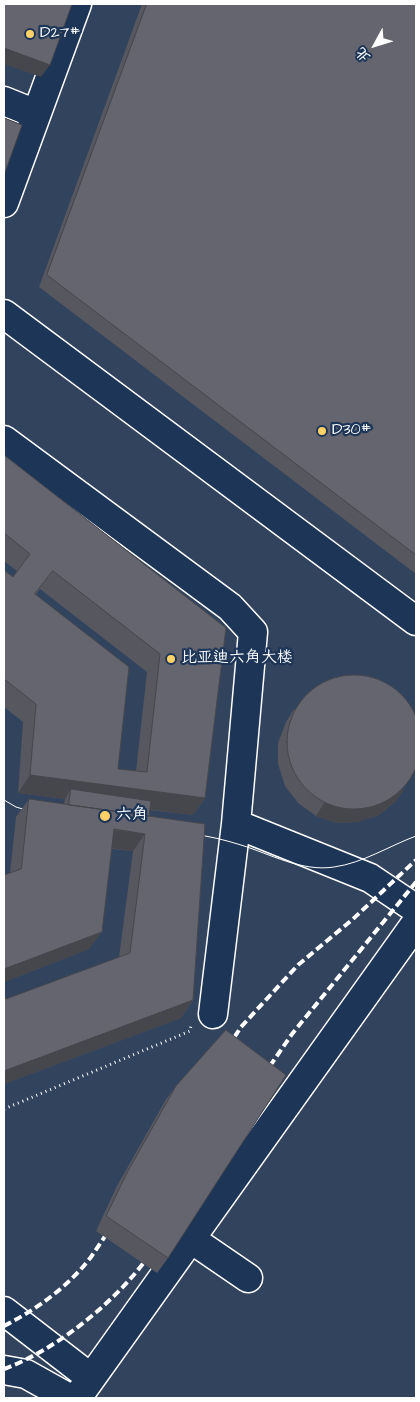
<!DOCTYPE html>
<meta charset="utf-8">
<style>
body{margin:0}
#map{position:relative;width:420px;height:1402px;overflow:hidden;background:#1d3557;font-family:"Architects Daughter","LXGW WenKai TC",sans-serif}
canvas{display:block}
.frame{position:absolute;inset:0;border:5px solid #fff;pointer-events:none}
.north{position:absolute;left:350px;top:20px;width:50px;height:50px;-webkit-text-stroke:4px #1d3557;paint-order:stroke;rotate:231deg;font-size:14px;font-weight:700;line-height:20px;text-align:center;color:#fff}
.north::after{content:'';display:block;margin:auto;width:18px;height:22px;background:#fff;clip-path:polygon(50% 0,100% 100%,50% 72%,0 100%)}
</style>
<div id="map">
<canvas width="420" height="1402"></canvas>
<div class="frame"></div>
<div class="north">北</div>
</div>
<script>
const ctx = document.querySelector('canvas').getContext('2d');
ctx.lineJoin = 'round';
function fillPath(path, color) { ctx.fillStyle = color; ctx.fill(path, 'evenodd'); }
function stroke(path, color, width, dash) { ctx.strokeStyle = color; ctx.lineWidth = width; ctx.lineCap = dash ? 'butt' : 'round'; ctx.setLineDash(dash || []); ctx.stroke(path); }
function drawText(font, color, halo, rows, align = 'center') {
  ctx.font = font + ' "Architects Daughter","LXGW WenKai TC",sans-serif'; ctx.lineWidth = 4.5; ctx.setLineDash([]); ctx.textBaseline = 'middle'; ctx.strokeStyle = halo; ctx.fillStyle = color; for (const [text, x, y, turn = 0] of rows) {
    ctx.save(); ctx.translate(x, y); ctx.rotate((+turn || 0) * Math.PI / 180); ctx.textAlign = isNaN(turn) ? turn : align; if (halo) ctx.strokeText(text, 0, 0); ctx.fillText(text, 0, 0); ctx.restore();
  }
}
fillPath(new Path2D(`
 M4 4H416V1398H4Z`), '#32435e');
const minor = new Path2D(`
 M4 101 36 114
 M4 203 77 4
 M4 314 416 621
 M4 440 230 607 253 632 236 824 213 1014
 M236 824 370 878 416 909
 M191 1239 248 1278
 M4 1311 91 1378
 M4 1370 26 1374 69 1398
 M77 1398 416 923`);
stroke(minor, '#fff', 31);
stroke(new Path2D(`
 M4 1109 190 1031 191 1025`), '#fff', 3, [1, 4]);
stroke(minor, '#1d3557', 28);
stroke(new Path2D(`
 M4 800 16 807 36 813
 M192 834C209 836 225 840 241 845 270 854 302 872 334 867 363 863 389 846 416 836`), '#fff', 1);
stroke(new Path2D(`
 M228 1047 241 1027 298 965 353 919 416 860
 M263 1076 292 1034 416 882
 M4 1326C37 1309 68 1287 91 1257 98 1247 105 1236 112 1226
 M4 1369C58 1349 117 1301 151 1253`), '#fff', 4, [8, 4]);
fillPath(new Path2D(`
 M142 4H416V574L39 287Z
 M4 455 226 628 205 798 193 815 150 810 149 816 193 1000 181 1018 4 1084V994L6 999 119 957 133 851 112 849 89 949 4 982V875L10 873 16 817 29 799 64 804 65 799 18 793 23 722 4 707V570L13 577 17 571 4 561ZM40 589 147 672 136 771 118 769 36 595Z
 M294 709 396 801 379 815 358 822 337 823 316 816 298 803 285 786 278 764V743L286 722Z
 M176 1086 168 1258 157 1273 96 1231 117 1186 165 1101Z`), '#56575f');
fillPath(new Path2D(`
 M4 48 50 65 41 77 4 64Z
 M30 775 205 798 193 815 70 799 71 789 65 799 18 793Z
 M405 789 396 801 379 815 358 822 337 823 316 816 324 803Z
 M61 823 145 834 133 851 102 847Z
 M102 932 89 949 4 982V969Z
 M193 1000 181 1018 4 1084V1071Z`), '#46474d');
const building = new Path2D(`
 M4 4H72L50 65 4 48Z
 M147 4H416V555L47 275Z
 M4 118 22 125 4 175Z
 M4 455 226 628 205 798 30 775 36 704 4 679V570L13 577 30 554 4 533ZM53 571 160 654 147 772 118 769 129 667 35 594Z
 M287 742a67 67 0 1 1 134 0a67 67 0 1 1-134 0Z
 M71 789 151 801 149 816 69 805Z
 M29 799 205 824 193 1000 4 1071V994L6 999 130 953 145 834 114 829 102 932 4 969V875L21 869Z
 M226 1030 286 1075 168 1258 106 1216 128 1171 176 1086Z`);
fillPath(building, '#64656e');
stroke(building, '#46474d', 1);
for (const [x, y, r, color] of [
 [30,34,5,"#ffd166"],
 [322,431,5,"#ffd166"],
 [171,659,5,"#ffd166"],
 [105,816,6,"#ffd166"]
]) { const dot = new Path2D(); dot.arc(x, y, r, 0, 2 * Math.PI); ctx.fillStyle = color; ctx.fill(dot); stroke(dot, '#1d3557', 2); }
drawText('16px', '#fff', '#1d3557', [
 ["D27#",40,34],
 ["D30#",332,431],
 ["比亚迪六角大楼",181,659],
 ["六角",116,816]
], 'left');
</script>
